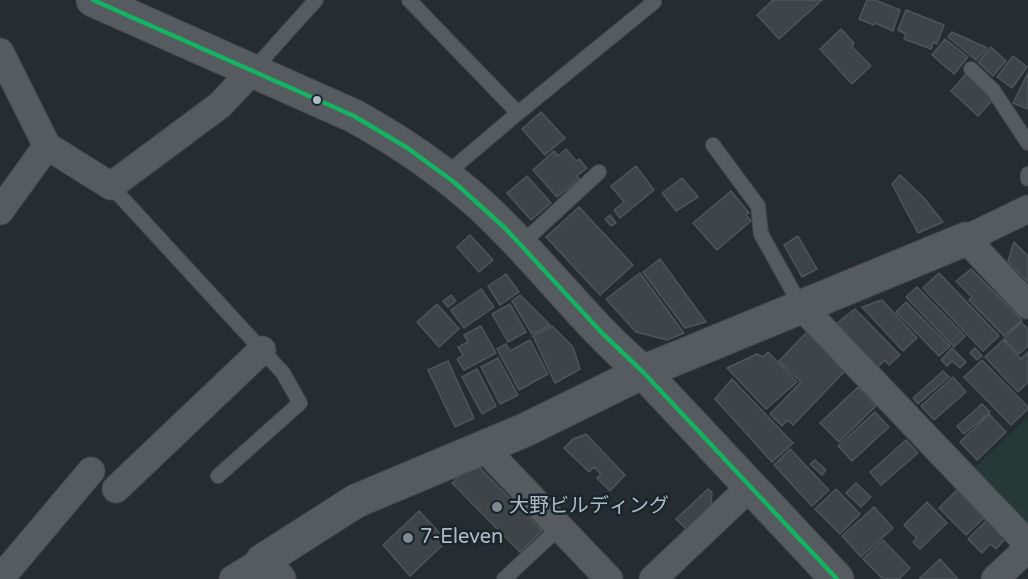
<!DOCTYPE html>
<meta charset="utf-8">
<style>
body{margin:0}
canvas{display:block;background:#262d31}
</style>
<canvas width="1028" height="579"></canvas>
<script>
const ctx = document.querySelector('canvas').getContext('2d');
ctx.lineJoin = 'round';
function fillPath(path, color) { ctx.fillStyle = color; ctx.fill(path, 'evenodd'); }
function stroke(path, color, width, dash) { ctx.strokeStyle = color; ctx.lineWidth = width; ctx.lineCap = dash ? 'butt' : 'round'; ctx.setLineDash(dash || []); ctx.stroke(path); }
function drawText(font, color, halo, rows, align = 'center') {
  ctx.font = font + ' "Varela Round","Noto Sans JP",sans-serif'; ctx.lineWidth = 5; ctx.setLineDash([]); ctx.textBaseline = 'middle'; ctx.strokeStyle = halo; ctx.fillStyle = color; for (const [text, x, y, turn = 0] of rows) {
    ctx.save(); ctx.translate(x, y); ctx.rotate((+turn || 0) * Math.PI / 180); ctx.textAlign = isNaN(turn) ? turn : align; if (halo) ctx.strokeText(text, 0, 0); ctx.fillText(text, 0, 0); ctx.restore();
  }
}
fillPath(new Path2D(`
 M1028 417V527L972 470Z`), '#263936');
const building = new Path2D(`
 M773 0H822L779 39 757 15Z
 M867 0H875L900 10 893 31 875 23 874 25 859 19Z
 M906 10 944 25 937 44 933 42 931 49 904 39 906 34 898 30Z
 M841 29 854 43 852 47 871 66 852 84 820 49Z
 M952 32 987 48 976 60 948 37Z
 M945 39 968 57 954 74 932 55Z
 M991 47 1006 61 993 76 978 62Z
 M1013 56 1027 67 1012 88 997 77Z
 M967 73 994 98 978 116 951 91Z
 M1028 73V109L1013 103Z
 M541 112 565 138 545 155 522 129Z
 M566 149 576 161 579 159 587 168 577 176 580 179 557 197 533 170 554 151 558 156Z
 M636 166 654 190 620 218 614 210 624 202 611 186Z
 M900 175 923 197 943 222 918 233 892 184Z
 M527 176 551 203 531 220 507 193Z
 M682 178 698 197 676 211 662 193Z
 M731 191 749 213 746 215 751 221 717 250 693 223Z
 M579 207 633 265 600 295 546 237Z
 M610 215 616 223 611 226 605 219Z
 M470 235 493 260 479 272 457 247Z
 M798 236 817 269 802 277 784 245Z
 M1014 242 1028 256V282L1008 261Z
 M660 259 706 322 685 328 643 272Z
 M971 269 1022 320 1004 336 969 300 972 297 956 281Z
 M640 273 684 333 667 340 636 332 606 299Z
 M939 273 999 336 983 351 923 288Z
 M506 274 519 292 500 305 488 286Z
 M917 287 965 336 954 347 906 297Z
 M481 289 494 307 464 328 451 310Z
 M451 295 456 301 448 307 443 301Z
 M520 295 550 325 532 334 512 301Z
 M882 300 917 338 903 351 862 307Z
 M906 302 950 346 939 356 896 312Z
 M437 304 459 329 439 347 417 322Z
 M510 304 526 332 508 342 492 314Z
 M855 309 900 355 889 365 885 360 877 368 837 323Z
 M1021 322 1028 329V346L1019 354 1004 339Z
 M481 326 496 353 464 370 457 359 463 355 458 347 468 342 464 335Z
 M552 326 573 347 580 369 555 383 533 336Z
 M807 332 846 370 793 425 787 420 782 426 770 414 801 382 779 361Z
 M530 340 548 374 519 390 497 349 506 344 510 351Z
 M1003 340 1021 359 1028 352V382L1018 392 985 357Z
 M952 348 966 362 960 368 952 361 947 366 941 360Z
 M975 348 982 356 977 360 970 353Z
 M768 352 797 382 766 409 727 368 757 354 763 357Z
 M498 358 518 395 500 404 481 367Z
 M982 360 1028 407V409L1011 425 964 377Z
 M448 361 474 418 455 427 428 370Z
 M477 369 496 406 482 414 462 377Z
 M943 371 949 377 918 404 913 398Z
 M953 377 966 392 934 420 921 406Z
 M732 379 793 443 772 462 715 399Z
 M858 387 876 406 839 442 820 423Z
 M982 404 990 412 964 434 957 426Z
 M875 412 889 427 852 461 838 446Z
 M989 414 1006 432 977 460 960 442Z
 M586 434 625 475 610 491 597 478 601 474 594 467 589 472 564 448 573 439Z
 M906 440 918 453 881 485 870 472Z
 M790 449 829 490 812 506 774 465Z
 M815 460 826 470 822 475 810 464Z
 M474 462 542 531 520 552 452 483Z
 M856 483 871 497 861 507 846 493Z
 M960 487 987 515 966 535 939 508Z
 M708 489 712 492 711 509 688 531 676 519Z
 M836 489 860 514 840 534 815 509Z
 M927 502 947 523 920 549 913 542 917 538 904 525Z
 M874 507 893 528 861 557 842 536Z
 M419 511 447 541 410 576 383 545Z
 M988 519 1007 537 996 549 990 544 982 553 968 539Z
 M883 540 910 568 899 579H883L863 559Z
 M940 559 958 579H919Z`);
fillPath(building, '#3e4448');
stroke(building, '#4e5559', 1.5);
const service = new Path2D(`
 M409 0 518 113 654 2
 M971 69 993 90 1028 143
 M253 70 316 0
 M713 145 758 206 761 234 801 306
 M1028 174V179
 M445 175 518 113
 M111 186 283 373 300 403 218 476
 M520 245 599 172
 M504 579 560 527`);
const minor = new Path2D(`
 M0 52 47 146 111 186 220 105 252 71
 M1028 209 966 239 1028 305
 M0 211 47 146
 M801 306 1028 544
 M483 447 609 579
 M116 489 262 350
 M0 579 91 471
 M233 579 262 561
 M653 579 750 487
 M995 579 1028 548`);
const tertiary = new Path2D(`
 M93 0 354 116C401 142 445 172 484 208 540 260 585 323 643 372L837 579
 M279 579 262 561 356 501 525 430 643 372 966 239`);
stroke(service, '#44494c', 16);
stroke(minor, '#44494c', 29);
stroke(tertiary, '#44494c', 35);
stroke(service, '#565b5f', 14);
stroke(minor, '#565b5f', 27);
stroke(tertiary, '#565b5f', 33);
stroke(new Path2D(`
 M93 0 354 116 406 147 454 182 505 228 602 333 643 372 837 579`), '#13b361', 4.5);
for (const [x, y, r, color] of [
 [317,100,5,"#afbbc3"],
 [497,507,6,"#7f8990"],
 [408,538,6,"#7f8990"]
]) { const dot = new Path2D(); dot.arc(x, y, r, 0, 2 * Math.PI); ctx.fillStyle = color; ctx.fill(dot); stroke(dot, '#1a252b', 2); }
drawText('20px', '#afbbc3', '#1a252b', [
 ["大野ビルディング",509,507],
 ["7-Eleven",420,538]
], 'left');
</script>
